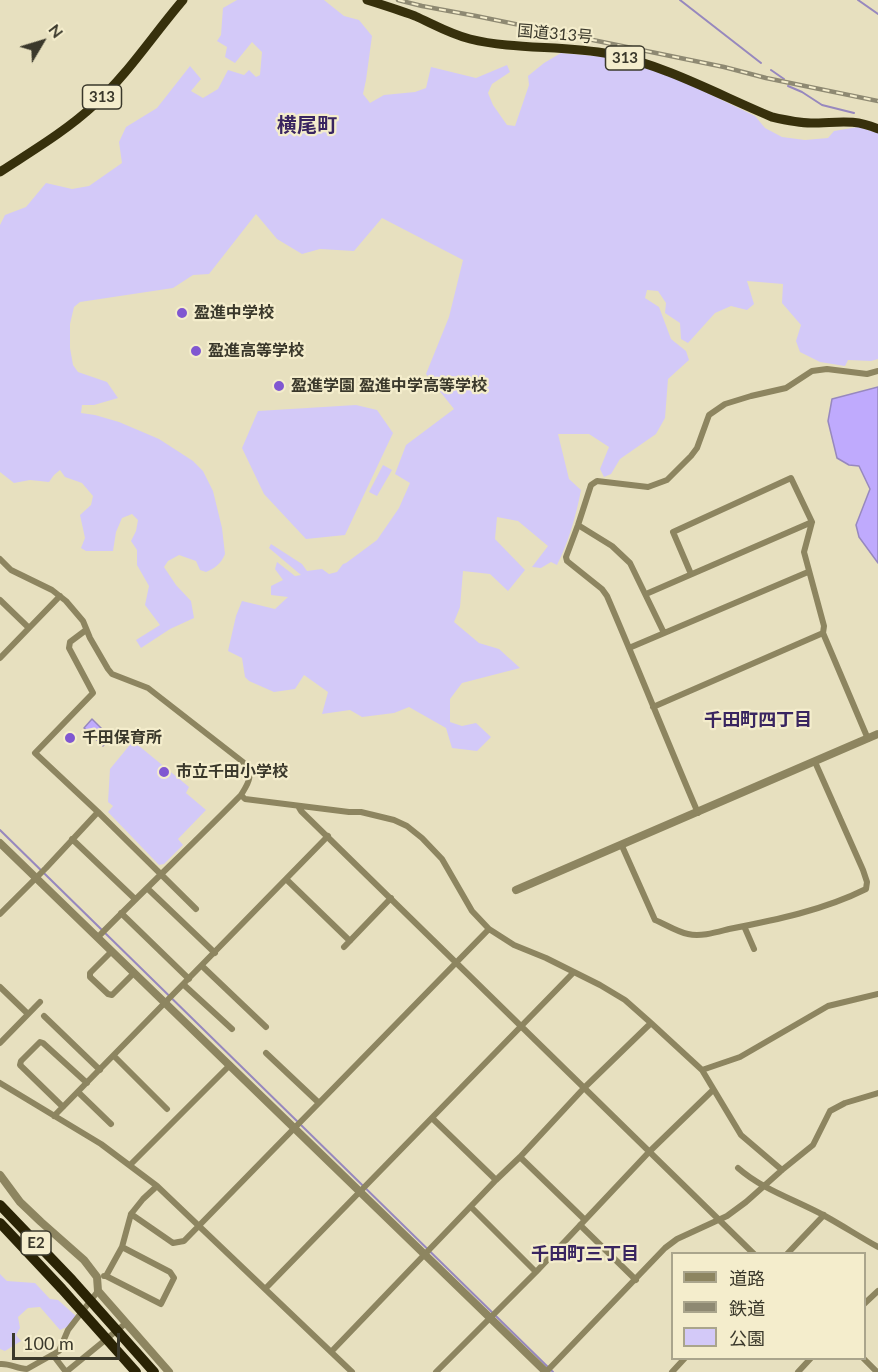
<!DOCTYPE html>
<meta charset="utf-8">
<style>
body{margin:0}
#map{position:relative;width:878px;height:1372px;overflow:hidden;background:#e7e0bf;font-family:Lato,"Noto Sans JP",sans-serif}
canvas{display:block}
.legend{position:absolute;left:671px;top:1252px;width:195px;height:108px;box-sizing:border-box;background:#f4edcc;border:2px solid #aaa58c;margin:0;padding:8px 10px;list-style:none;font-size:18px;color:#3a382b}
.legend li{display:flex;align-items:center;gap:12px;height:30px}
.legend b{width:30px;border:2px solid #aaa58c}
.north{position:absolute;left:12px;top:12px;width:60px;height:60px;-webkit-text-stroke:4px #f4edcc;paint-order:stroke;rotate:52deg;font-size:16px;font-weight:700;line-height:24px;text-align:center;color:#3a382b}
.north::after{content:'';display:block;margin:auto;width:21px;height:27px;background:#3a382b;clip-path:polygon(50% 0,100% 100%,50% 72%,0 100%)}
.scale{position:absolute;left:12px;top:1333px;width:108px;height:27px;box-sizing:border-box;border:3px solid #3a382b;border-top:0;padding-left:8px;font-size:18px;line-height:21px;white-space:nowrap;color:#3a382b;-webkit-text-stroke:4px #f4edcc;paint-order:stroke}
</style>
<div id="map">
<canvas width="878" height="1372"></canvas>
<ul class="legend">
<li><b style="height:8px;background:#8d8560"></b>道路</li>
<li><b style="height:8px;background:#8e8972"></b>鉄道</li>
<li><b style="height:16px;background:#d3c9f8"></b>公園</li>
</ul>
<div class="north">N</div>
<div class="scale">100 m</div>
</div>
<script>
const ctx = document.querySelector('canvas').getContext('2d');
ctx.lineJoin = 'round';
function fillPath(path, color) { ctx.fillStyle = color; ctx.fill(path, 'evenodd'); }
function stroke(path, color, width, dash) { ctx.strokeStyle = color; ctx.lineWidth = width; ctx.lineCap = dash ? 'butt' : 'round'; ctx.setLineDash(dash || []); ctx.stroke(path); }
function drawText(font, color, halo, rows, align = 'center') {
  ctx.font = font + ' Lato,"Noto Sans JP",sans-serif'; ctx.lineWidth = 4.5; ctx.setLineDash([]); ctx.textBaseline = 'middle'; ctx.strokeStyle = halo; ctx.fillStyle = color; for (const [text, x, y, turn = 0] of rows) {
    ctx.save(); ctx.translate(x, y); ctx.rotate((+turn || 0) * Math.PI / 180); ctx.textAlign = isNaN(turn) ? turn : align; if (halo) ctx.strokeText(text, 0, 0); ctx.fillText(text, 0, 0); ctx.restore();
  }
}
fillPath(new Path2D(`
 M237 0H324L344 16 359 20 372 36 366 80 363 94 370 103 384 95 415 92 426 88 431 67 476 78 507 65 510 72 492 84 488 93 493 105 507 125 515 126 529 85 528 76 544 63 561 53 607 57 670 75 755 116 765 128 782 137 805 140 828 138 834 131 858 127 878 133V359L871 361 848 360 845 366 820 362 800 352 796 341 801 325 782 303 783 284 747 281 754 304 747 310 731 306 715 313 688 343 681 339 680 323 665 313 666 303 658 291 647 290 645 298 659 307 671 339 686 351 689 360 668 379 665 418 656 434 620 459 611 474 604 477 600 469 609 447 589 434H558L569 479 581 490C576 516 569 541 557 565L551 562 541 568 532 567 548 546 518 521 497 517 495 539 525 570 508 591 490 574 463 571 460 607 454 622 479 643 499 649 520 668 462 683 450 699V722L462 726 476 723 491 737 477 751 452 748 446 728 409 707 394 713 362 717 350 710 322 714 328 692 304 675 295 689 274 692 249 681 245 677 242 658 228 651 236 616 242 601 275 609 288 597 271 595V586L283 580 275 569 277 562 295 576 301 575 269 548 271 544 302 564 307 571 322 569 329 574 337 572 343 564 346 563 377 540 399 508 410 483 395 474 406 445 454 409 426 374 449 317 463 260 382 218 354 251 320 249 302 254 277 239 256 214 209 274 193 275 173 288 80 302 74 307 70 324V348L73 365 78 372 107 382 118 398 94 405H82L81 413 95 415 119 422 159 439 193 461 203 471 213 491 222 528 225 554C221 564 215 568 206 572L200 570 196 561 179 555 168 561 164 567 176 585 191 601 194 618 170 629 141 648 136 640 160 625 145 605 149 586 137 565V550L131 541 136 531 138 520 132 514 122 518 116 532 113 551H86L81 548 85 538 80 515 91 505 93 496 82 483 65 477 60 470 54 475 49 482 30 480 14 483 0 472V225L5 215 26 207 46 183 72 189 89 186 122 163 119 142 126 127 157 108 190 66 201 79 191 91 203 98 218 89 228 70 244 75 249 70 256 77 260 75 262 52 252 42 235 63 225 57 227 47 217 41 221 35 223 8Z
 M356 405 377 410 393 433 345 535 306 539 264 494 242 448 258 411Z
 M383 465 392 470 377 496 369 492Z
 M133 741 189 787 186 793 206 810 178 839 183 845 164 864 159 865 108 812 113 806 108 802 110 769Z
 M0 1274 7 1281 35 1283 50 1299 58 1300 76 1316 71 1325 60 1330 40 1307 28 1308 18 1317 20 1328 16 1335 21 1341 5 1351 0 1349Z`), '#d3c9f8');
const water = new Path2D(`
 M878 387V563L859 537 856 525 870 489 859 466 849 465 837 458 828 421 832 399Z
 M92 719 111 738 103 746 84 728Z`);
fillPath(water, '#bfaafd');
stroke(water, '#9788be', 1.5);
stroke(new Path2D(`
 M680 0 761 63
 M858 0 878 14
 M771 70 784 79
 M788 86 802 92 822 105 854 113
 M0 830 553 1372`), '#9788be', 2);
stroke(new Path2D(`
 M578 525 612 546 630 563 664 633
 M0 559 11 570 52 590 66 601 83 621 90 638 108 669 112 674 148 688 243 762C254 776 249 782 241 795L245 799 349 812H361L394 820 407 826 422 838 442 859 472 911 489 929 514 945 546 958 600 985 625 1000 651 1023 702 1070 741 1135 782 1170
 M691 574 673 532 791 478 812 522 804 552 824 626 823 633 868 739
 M646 594 812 522
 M0 600 29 628
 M86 630 70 642 69 648 93 693 35 753 98 812 196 909
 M629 648 808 572
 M0 658 60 596
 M653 707 823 633
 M298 806 301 811 754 1254
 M698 813C667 741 638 668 607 596L602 589 567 561 566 557 578 525 591 485 597 481 648 487 667 480 691 456 697 448 709 415 725 404 751 396 786 388 812 371 827 369 867 374 878 371
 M72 839 135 899
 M622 846 655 920C665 924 677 932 688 934 701 937 717 932 729 929 776 920 824 910 866 889L867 882 863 870 815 762
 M287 880 350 941
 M147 888 215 953
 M121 913 189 979
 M0 914 46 868 98 812
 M744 926 754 949
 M98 937C145 889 194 843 241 795
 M344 947 391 898
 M112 951 90 973V977L108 994 112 995 134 973
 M202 966 266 1027
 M184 985 232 1029
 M0 987 28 1014
 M44 1016 100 1070
 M0 1043 40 1002
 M266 1053 319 1103
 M114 1056 167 1109
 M702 1070 740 1057 828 1006 878 994
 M0 1083 101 1144 157 1186 352 1372
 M78 1092 111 1124
 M63 1107 20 1065 21 1061 40 1042 43 1043 87 1083
 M54 1116 328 836
 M432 1118 496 1180
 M520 1157 585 1220
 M130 1165 230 1065
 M738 1168C763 1190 796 1200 825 1216 843 1226 860 1237 878 1247
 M471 1207 536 1272
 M131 1214 173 1243 184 1241 489 929
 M580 1225 636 1280
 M787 1254 824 1215
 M104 1276H106L122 1247 131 1214 143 1199 157 1186
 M106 1276 161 1304 174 1278 170 1272 122 1247
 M265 1289 573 973
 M864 1304 878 1291
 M331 1352 496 1180 520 1157 584 1088 651 1023
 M53 1355 66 1372
 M863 1358 877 1372
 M0 1364C10 1363 17 1369 27 1369L59 1351 68 1330 98 1291
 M66 1372 126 1323
 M436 1372 536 1272 649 1152 713 1090
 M546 1372 665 1248 677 1239 727 1216 746 1202 782 1170 813 1145 830 1111 845 1103 878 1093
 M672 1372 685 1358
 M798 1372 811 1358`), '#8d8560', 6);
stroke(new Path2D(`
 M0 843 546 1372
 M516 890 878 734
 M0 1175 20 1202 41 1222 84 1260 97 1277 98 1291 169 1372`), '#8d8560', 8);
stroke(new Path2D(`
 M367 0C383 5 399 10 415 16 433 24 450 34 470 39 515 50 564 45 610 54 667 66 719 95 772 117 785 120 798 123 811 123 837 123 853 118 878 129
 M0 172C32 151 66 131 94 105 128 74 153 35 183 0`), '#37300c', 9);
stroke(new Path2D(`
 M0 1205 72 1280 154 1372
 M0 1223 62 1289 136 1372`), '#2a2305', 10);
const rail = new Path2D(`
 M398 0 422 6 476 16 724 67 766 78 878 101`);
stroke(rail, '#8e8972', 4.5);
stroke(rail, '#f4edcc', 2, [7]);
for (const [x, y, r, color] of [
 [182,313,6,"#8057d1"],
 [196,351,6,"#8057d1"],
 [279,386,6,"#8057d1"],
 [70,738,6,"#8057d1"],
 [164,772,6,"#8057d1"]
]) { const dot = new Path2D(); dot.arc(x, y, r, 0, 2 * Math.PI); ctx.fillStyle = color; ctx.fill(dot); stroke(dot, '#f4edcc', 2); }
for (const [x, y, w] of [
 [625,58,39],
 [102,97,39],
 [36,1243,30]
]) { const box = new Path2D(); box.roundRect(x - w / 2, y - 12, w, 24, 4.5); ctx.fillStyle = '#f4edcc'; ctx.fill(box); stroke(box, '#3a382b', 1.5); }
drawText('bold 15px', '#3a382b', null, [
 ["313",625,58],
 ["313",102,97],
 ["E2",36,1243]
]);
drawText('16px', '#3a382b', '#f4edcc', [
 ["国道313号",555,34,5]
]);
drawText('bold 16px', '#3a382b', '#f4edcc', [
 ["盈進中学校",194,313],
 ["盈進高等学校",208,351],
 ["盈進学園 盈進中学高等学校",291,386],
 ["千田保育所",82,738],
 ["市立千田小学校",176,772]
], 'left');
drawText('bold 18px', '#392560', '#f4edcc', [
 ["千田町四丁目",758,720],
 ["千田町三丁目",585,1254]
]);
drawText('bold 20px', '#392560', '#f4edcc', [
 ["横尾町",307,126]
]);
</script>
